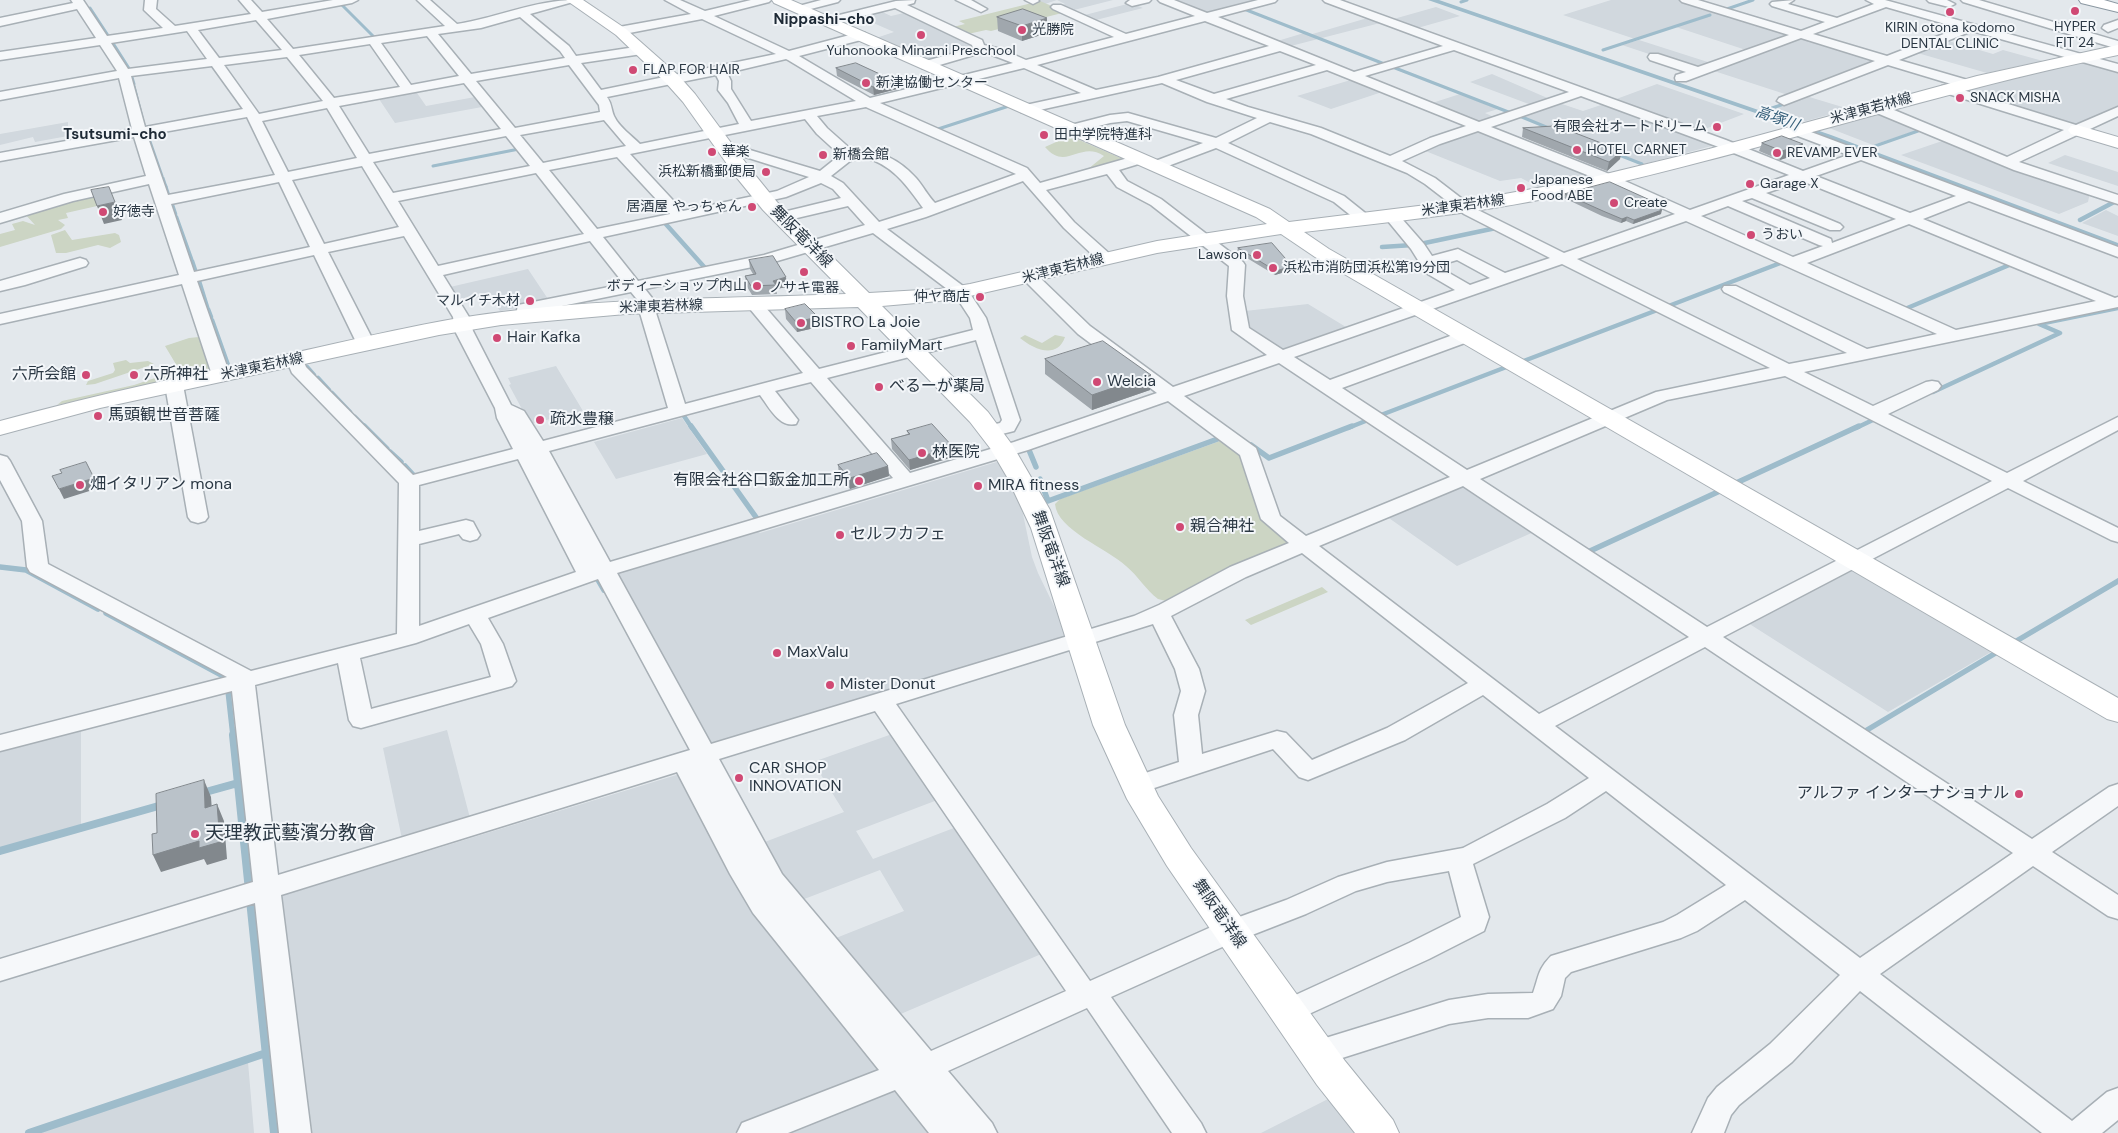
<!DOCTYPE html>
<meta charset="utf-8">
<style>
body{margin:0}
canvas{display:block;background:#e3e8ec}
</style>
<canvas width="2118" height="1133"></canvas>
<script>
const ctx = document.querySelector('canvas').getContext('2d');
ctx.lineJoin = 'round';
function fillPath(path, color) { ctx.fillStyle = color; ctx.fill(path, 'evenodd'); }
function stroke(path, color, width, dash) { ctx.strokeStyle = color; ctx.lineWidth = width; ctx.lineCap = dash ? 'butt' : 'round'; ctx.setLineDash(dash || []); ctx.stroke(path); }
function drawText(font, color, halo, rows, align = 'center') {
  ctx.font = font + ' "DM Sans","Noto Sans JP",sans-serif'; ctx.lineWidth = 4; ctx.setLineDash([]); ctx.textBaseline = 'middle'; ctx.strokeStyle = halo; ctx.fillStyle = color; for (const [text, x, y, turn = 0] of rows) {
    ctx.save(); ctx.translate(x, y); ctx.rotate((+turn || 0) * Math.PI / 180); ctx.textAlign = isNaN(turn) ? turn : align; if (halo) ctx.strokeText(text, 0, 0); ctx.fillText(text, 0, 0); ctx.restore();
  }
}
fillPath(new Path2D(`
 M1035 0H1113L1070 11 1058 6 1065 4 1057 0 1045 4Z
 M1169 0H1258L1204 14Z
 M1611 0H1680L1793 34 1749 51 1673 26 1635 39 1563 15Z
 M1131 3 1143 8 1092 21 1081 16Z
 M1436 7 1460 16 1414 29 1390 20Z
 M878 10 891 16 908 12 974 44 975 48 928 61 876 38 894 32 855 15Z
 M1371 17 1384 22 1287 47 1274 42 1304 33 1309 35Z
 M1800 37 1880 61 1791 96 1711 70Z
 M1639 40 1714 64 1697 70 1622 45Z
 M1945 40 1993 54 2003 50 2043 61 1987 73 1914 52Z
 M2083 60 2118 70V108L2078 127 1959 92Z
 M1492 74 1552 100 1534 106 1470 82Z
 M1354 79 1385 91 1331 109 1297 96Z
 M1657 84 1744 114 1697 132 1611 101Z
 M415 90 426 106 475 97 482 107 395 123 377 96Z
 M1460 94 1498 109 1485 113 1498 119 1480 124 1429 104Z
 M1806 96 1849 109 1806 121 1772 109Z
 M1556 102 1583 111 1607 103 1719 144 1644 164 1517 115Z
 M1875 113 1918 130 1873 145 1824 126Z
 M68 122V136L35 142 33 137 0 145V134Z
 M1476 129 1596 178 1542 189 1521 178 1500 181 1423 150Z
 M1948 139 2090 192 2088 202 2059 214 1901 155Z
 M2065 155 2118 172V186L2048 163Z
 M2106 210 2118 216V236L2082 223Z
 M528 269 550 302 500 311 489 295 459 302 450 287Z
 M1308 304 1346 327 1282 349 1251 329 1245 311Z
 M556 366 583 411 530 424 509 385 511 384 508 378Z
 M682 418 707 454 616 479 594 442Z
 M1000 461 1019 495 1032 557 1038 573 1067 633 1062 639 709 747 613 571 756 528 760 533Z
 M1464 483 1536 531 1457 566 1386 516Z
 M1853 569 1996 649 1888 712 1748 623Z
 M81 726V827L0 849V748Z
 M447 730 470 818 402 839 383 748Z
 M895 733 940 799 856 831 873 859 959 826 1046 952 896 1016 831 940 904 911 880 870 799 901 762 843 844 812 813 762Z
 M683 773 883 1075 734 1133H304L275 898Z
 M248 1062 254 1133H38Z
 M897 1084 937 1133H772Z
 M1332 1097 1360 1133H1261Z`), '#d1d8de');
fillPath(new Path2D(`
 M1040 1 1066 12 991 31 986 30 968 34 953 27 965 24 959 21Z
 M1065 138 1077 139 1125 160 1088 169 1104 156C1080 140 1066 172 1045 147Z
 M102 191 106 204 66 213 68 218 58 220 65 225 61 229 0 247V234L15 230 12 224 23 221 35 225 24 213Z
 M65 230 72 240 115 233 119 235 121 242 110 248 98 245 66 253H56L51 235Z
 M1025 335 1042 343 1055 335 1065 337C1057 360 1033 349 1020 338Z
 M199 337 211 367 206 373 57 405 62 401 134 385 173 372 177 369V366L165 346 189 338Z
 M126 360 130 363 148 361 154 364 95 384 86 385 88 381 113 373 115 370 113 363Z
 M1220 441 1227 442 1239 449 1289 539 1283 546 1217 574 1173 598 1166 601 1158 599C1146 590 1138 576 1126 566 1108 549 1057 530 1055 504L1060 499Z
 M1322 587 1328 592 1251 625 1245 620Z`), '#ccd5c4');
fillPath(new Path2D(`
 M1428 0H1439L1831 135 2118 243V249L1793 126Z`), '#9ebccb');
stroke(new Path2D(`
 M1461 2 1467 0
 M340 3 373 36
 M90 8 109 37
 M1244 9 1387 65
 M1727 9 1753 0
 M111 40 130 70
 M1603 50 1710 15
 M1390 66 1511 113
 M131 74 134 84
 M134 86 145 129
 M1772 108 1790 102
 M1517 115 1551 129
 M935 130 1009 106 1015 109
 M147 133 162 176
 M1875 146 1918 131
 M1614 153 1642 164
 M433 166 519 149
 M163 178 166 187`), '#9ebccb', 3);
stroke(new Path2D(`
 M165 186 169 198
 M171 202 175 214
 M176 217 191 259
 M2080 220 2118 200
 M664 222 706 269
 M1420 244 1496 228
 M1382 247 1413 245
 M192 261 196 273
 M198 278 207 307
 M1666 307 1783 262
 M208 309 211 317
 M1905 309 2014 263 2012 262
 M212 320 228 365
 M1521 362 1660 309
 M307 367 314 375
 M318 378 329 390
 M1933 392 2060 333 2039 324 2118 308
 M332 393 350 412
 M682 413 692 428
 M1381 415 1509 366
 M355 417 366 428
 M1348 428 1368 420
 M1856 428 1877 418`), '#9ebccb', 4.5);
stroke(new Path2D(`
 M364 426 387 449
 M691 426 758 520
 M1251 445 1269 458 1352 426
 M1029 450 1036 467
 M390 452 401 462
 M405 466 416 478
 M1040 479 1048 501 1223 437
 M1734 484 1859 426
 M1590 551 1722 490
 M0 567 26 570 98 609
 M597 578 604 590
 M106 613 225 677
 M2013 643 2118 581
 M228 691 233 736
 M1862 733 1999 651`), '#9ebccb', 5.5);
stroke(new Path2D(`
 M233 735 274 1133
 M202 793 238 783
 M0 851 162 805
 M29 1133 266 1053`), '#9ebccb', 8);
const street = new Path2D(`
 M71 0H83L107 36 163 28 144 10 145 0H157L156 9 175 26 251 14 239 0H251L262 12 333 0H358L352 3 267 19 293 49 445 26 417 0H430L457 24C496 18 535 0 575 0L573 2 530 14 569 46 576 56 642 46 648 50 642 54 581 63 601 90 776 54 702 19 619 35 613 31 619 27 691 14 665 0H680L705 11 751 0H771L769 2 714 16 789 51 861 32 865 33 867 36 865 39 799 56 870 98 1013 63 984 52 926 69 922 68 920 65 922 62 973 48 972 45 895 8 827 25 821 21 823 19 896 1 915 0 914 3 907 5 982 40 984 45 1001 49 1026 60 1114 37 1053 9 1051 7 1053 5H1061L1126 34 1195 16 1160 2 1158 0H1174L1207 13 1258 0H1277L1275 2 1218 17 1354 72 1443 46 1325 2 1323 0H1340L1726 140 1803 171 1848 155 1790 133 1788 130 1795 126 2118 247V257L1969 201 1923 219 2115 298 2118 297V307L1804 372 1873 406 1926 382 1932 381 1938 382 1941 386 1938 390 1888 414 2007 473 2118 417V430L2023 481 2118 528V542L2111 540 2008 488 1723 637 2032 839 2109 787 2118 784V806L2052 852 2118 895V919L2108 916 2033 866 1880 974 2072 1121 2107 1092 2118 1088V1120L2102 1133H2042L1860 991 1792 1062 1739 1105 1731 1115 1724 1133H1692L1708 1098 1717 1087 1770 1044 1840 975 1745 900 1697 931 1681 938 1571 972 1565 978 1561 996 1553 1009 1528 1018H1488L1449 1024 1317 1066 1306 1062 1302 1053 1306 1044 1449 1000 1488 994 1533 993C1539 976 1538 969 1551 956L1663 922 1677 915 1726 885 1606 791 1565 818 1473 864 1489 917 1484 931 1429 959 1298 1019 1288 1023 1278 1019 1274 1011 1278 1003 1409 943 1461 917 1449 871 1387 882 1356 891 1306 914 1229 944 1111 997 1201 1123 1206 1133H1172L1087 1008 948 1071 992 1123 997 1133H929L895 1090 788 1133H737L742 1123 879 1070 753 913 730 874 677 772 281 895 311 1133H279L255 903 0 981V959L253 882 232 691 0 751V735L227 677 30 572 27 567 22 521 0 480V455L7 457 10 461 42 521 48 564 251 671 397 634 399 483 292 373 286 359 289 355 295 354 301 355 306 367 413 475 513 449 497 418 495 408 455 331 453 317 404 236 328 252 375 344 372 348 366 349 360 348 357 344 314 255 197 281 230 375 227 379 221 380 215 379 212 375 182 284 0 324V314L179 275 149 184 73 201 0 223V213L64 194 146 176 134 137 0 161V153L132 129 119 78 0 100V92L117 71 100 45 0 60V52L96 38 77 9 0 26V18L73 3ZM520 17 560 51 565 58 471 74 438 34 481 28ZM256 20 282 50 219 58 198 30ZM1205 21 1269 46 1158 77 1096 90 1037 65ZM187 31 207 59 128 69 111 43ZM427 36 459 76 411 85 381 43ZM370 44 400 87 334 98 299 55ZM1454 50 1569 92 1479 122 1365 76ZM1280 51 1316 65 1214 94 1176 80ZM287 57 323 101 259 114 224 65ZM786 59 788 60 856 101 751 121 731 89V81L727 73ZM569 65 599 105 600 112 515 128 476 81ZM212 66 243 109 145 127 131 76ZM1024 68 1081 93 1021 106 1019 109 1021 112 1026 113 1162 83 1207 102 1257 118 1216 138 1128 113 1110 115 1067 126 1065 129 1072 133 1110 123 1127 121 1203 143 1150 163 1148 166 1150 169H1160L1216 148 1334 202 1359 222H1369L1372 219 1369 216 1344 196 1228 143 1270 122 1311 134 1407 173 1425 184 1464 214 1550 258 1505 273 1458 249 1432 256 1424 244 1396 212H1386L1383 215 1411 249 1426 273 1455 290 1283 350 1249 328 1243 296 1245 265 1243 262 1161 199 1127 181 1119 170 1145 162 1147 159 1145 156H1135L1040 183 1027 168 880 103ZM1327 70 1466 126 1430 138 1390 156 1321 128 1248 107 1226 99ZM716 75 719 81 718 90 728 103 739 124 640 144C631 135 619 127 614 116 611 109 612 104 607 97ZM464 83 501 129 369 154 339 106ZM1581 96 1716 146 1789 175 1690 210 1607 173 1491 127ZM866 107 868 108 1016 174 935 203C928 196 923 186 916 178 901 161 877 147 854 152L827 128 817 116ZM327 108 357 158 288 172 262 121ZM247 117 275 175 168 195 147 135ZM805 119 817 134 840 155 820 171 740 147 723 149 721 152 723 155H739L809 177 777 191 683 211 630 154ZM604 120 626 146 543 163 520 135ZM1478 131 1597 179 1675 214 1564 253 1474 208 1435 178 1402 161 1440 144ZM506 136 530 166 393 193 373 162ZM617 157 670 214 597 229 549 170ZM863 158C891 162 908 187 923 208L879 222 843 183 831 176 850 161ZM1861 160 1956 196 1910 213 1816 176ZM362 166 399 227 324 244 292 180ZM536 173 584 234 438 266 398 201ZM1107 174 1117 187 1151 205 1229 266 1227 296 1232 330 1267 355 1173 387 1090 326 1036 274H1024L1022 277 1024 280 1078 334 1157 393 1014 442 910 473 827 378 976 340 1002 420 1000 423 983 427 981 431 983 435 990 437 1014 431 1020 420 986 318 967 289 887 229 926 217 1023 181 1064 228 1099 261H1111L1113 258 1111 255 1074 222 1046 190ZM1802 181 1896 219 1832 243 1831 239 1742 201 1752 198 1830 230H1840L1843 227 1840 224 1766 193ZM279 182 310 247 194 272 171 204ZM821 183 833 189 841 198 775 214 772 217 775 220 780 222 848 206 865 225 764 255 638 281 603 237 786 197ZM1728 206 1819 245 1823 246 1793 257 1701 216ZM1686 221 1937 334 1867 349 1736 286H1724L1722 289 1724 292 1847 353 1789 364 1577 259ZM1909 224 2096 301 1956 330 1807 263ZM873 233 955 295 970 318 973 330 819 369 766 308 767 303 765 299H753L750 309 803 373 685 404 656 313V303L645 289 767 264ZM590 241 624 284 518 305 516 315 518 319H530L532 312 631 292 640 303V313L668 408 543 441 524 411 511 405 473 331 469 317 443 275ZM1457 260 1490 278 1470 285 1437 266ZM1562 264 1770 368 1656 392 1467 470 1342 388 1473 340 1476 336 1473 332 1467 331 1461 332 1330 380 1294 357ZM1279 363 1450 477 1306 536 1280 516 1256 448 1184 396ZM1785 376 1992 481 1707 627 1480 479 1667 400ZM811 382 893 478 610 562 549 451 760 395C769 407 779 428 796 424L798 420 775 391ZM1168 401 1240 455 1261 519 1289 543 1230 567 1159 605 1134 616 711 744 617 573 1028 450ZM518 459 576 572 419 626V544L459 534 463 539 470 541 477 539 480 535 473 522 466 520 419 531V485ZM1463 486 1689 637 1539 714 1319 546ZM1302 553 1468 683 1387 728 1312 760 1286 733 1277 731 1202 754 1198 715 1205 691 1199 669 1171 616 1246 577ZM598 579 690 750 278 875 255 685 338 663 349 720 353 726 361 728 512 686 516 681 503 644 488 618ZM469 624 481 644 491 677 371 709 360 658 416 643ZM1153 624 1175 669 1181 691 1174 715 1179 762 1127 779 1123 785 1127 791 1136 794 1273 749 1299 777 1308 780 1405 740 1483 695 1589 778 1547 804 1463 848 1387 862 1338 877 1286 900 1209 928 1090 981 896 704ZM1705 647 2013 853 1860 958 1555 726ZM875 711 1066 991 931 1051 782 874 719 759Z
 M821 0H840L838 2 799 12 793 9 795 7Z
 M956 0H971L987 9 981 12Z
 M1025 0H1038L1039 1 1033 4Z
 M1130 0H1151L1149 2 1132 6 1126 3Z
 M1680 0H1698L1801 31 1825 22 1772 6 1770 4 1772 2 1794 0 1788 4 1837 18 1874 4 1866 0H1885L2118 64V72L1972 31 1899 60 1971 81 1972 84 1971 87H1961L1888 65 1784 105 1777 101 1779 98 1875 61 1801 38 1686 81H1676L1675 78 1676 75 1686 72 1650 60 1648 57 1650 54H1658L1698 67 1789 35 1682 2ZM1886 7 1959 28 1887 56 1813 34Z
 M1927 0H1947L1955 4 1949 7 1929 2Z
 M1961 0H1979L2118 41V49L1963 2Z
 M2118 20V28L2108 32 2102 28 2104 25Z
 M1947 85 2076 125 2118 107V116L2019 162 2118 195V204L2014 170 1872 111 1870 108 1877 104 1882 105 2007 157 2064 130 1942 92 1941 89 1942 86Z
 M80 258 86 260 88 263 86 266 25 285 0 291V281Z
 M174 380 180 381 183 385 208 517 205 521 198 523 191 521 188 517 165 385 168 381Z`);
const secondary = new Path2D(`
 M566 0H583L626 29 678 75 695 94 751 170 777 202 869 293 939 289 970 284 1157 241 1267 224 1256 217 774 3 772 0H791L1270 209 1289 222 1483 198 1581 180 1709 149 1977 76 2118 45V55C1936 92 1762 151 1582 191 1491 212 1397 221 1304 232L1329 249 2118 698V722L2107 719 1315 257 1281 234 1157 253 970 296 939 301 882 306 988 412 1013 446 1050 510 1125 725 1158 796 1191 848 1345 1061 1393 1120 1399 1133H1355L1317 1085 1167 866 1127 799 1093 725 1031 528 1007 477 990 448 970 422 858 307 626 314 501 325 439 335 100 408 0 435V421C99 394 198 373 298 352 366 337 433 320 502 312 616 297 731 299 846 294L763 210 737 178 683 102 666 83 616 35Z
 M2077 125 2118 137V148L2071 134 2068 130 2071 126Z`);
const highway = new Path2D(`
 M2079 0H2104L2118 4V12L2081 3Z`);
stroke(street, '#a8b0b6', 3);
stroke(secondary, '#a8b0b6', 2);
stroke(highway, '#8b98a2', 2);
fillPath(street, '#f6f8fa');
fillPath(secondary, '#fff');
fillPath(highway, '#fff');
fillPath(new Path2D(`
 M997 17 1047 33 1022 41 998 31Z
 M836 68 897 89 874 95 837 76Z
 M1523 128 1620 159 1607 171 1522 137Z
 M1762 143 1801 153 1780 160 1759 151Z
 M1565 194 1661 205V214L1633 224 1626 221 1621 223 1602 216 1564 198Z
 M1238 248 1291 270 1275 275 1237 252Z
 M749 260 787 287 776 289 777 294 752 295 746 285 745 276 753 274 750 269Z
 M785 309 819 327 797 332 786 319Z
 M1045 359 1150 390 1092 410 1045 374Z
 M907 431 953 447V457L910 470 892 449 891 439 908 434Z
 M838 465 888 466 889 476 850 489 839 475Z`), '#a0a7ad');
fillPath(new Path2D(`
 M1047 18V33L1022 41V26Z
 M897 82V89L874 95 873 87Z
 M1803 144 1801 153 1780 160 1782 151Z
 M1622 151 1620 159 1607 171 1609 162Z
 M115 202 122 220 104 224 97 206Z
 M1662 210 1661 214 1633 224 1634 220Z
 M1627 217 1626 221 1621 223 1622 219Z
 M1292 266 1291 270 1275 275 1276 271Z
 M786 277 787 287 776 289V285L773 281Z
 M818 317 819 327 797 332 796 322Z
 M1151 375 1150 390 1092 410V395Z
 M953 447V457L910 470 909 460Z
 M888 466 889 476 850 489V478Z
 M94 478 99 488 64 499 59 489Z
 M204 780 211 797 213 825 205 808Z
 M217 804 224 821 227 859 207 865 204 859 161 872 153 855Z`), '#82888d');
const building = new Path2D(`
 M1023 9 1047 18 1022 26 997 17Z
 M856 63 897 82 873 87 836 68Z
 M1557 126 1622 151 1609 162 1523 128Z
 M1782 136 1803 144 1782 151 1762 143Z
 M1610 182 1661 205 1656 207 1662 210 1634 220 1627 217 1622 219 1603 211 1565 194Z
 M109 187 115 202 97 206 91 190Z
 M1272 243 1292 266 1276 271 1238 248Z
 M773 256 786 277 773 281 776 285 751 286 745 276 756 274 749 260Z
 M805 304 818 317 796 322 785 309Z
 M1103 341 1151 375 1092 395 1045 359Z
 M932 424 953 447 909 460 891 439 910 434 907 431Z
 M877 453 888 466 850 478 838 465Z
 M86 462 94 478 59 489 52 476 62 473 60 470Z
 M204 780 205 808 217 804 220 842 199 848V841L153 855 152 834 157 833 156 794Z`);
fillPath(building, '#bac2c9');
stroke(building, '#82888d', 1);
for (const [x, y, r, color] of [
 [2075,11,5,"#d04974"],
 [1950,12,5,"#d04974"],
 [1022,30,5,"#d04974"],
 [921,35,5,"#d04974"],
 [633,70,5,"#d04974"],
 [866,83,5,"#d04974"],
 [1960,98,5,"#d04974"],
 [1717,127,5,"#d04974"],
 [1044,135,5,"#d04974"],
 [1577,150,5,"#d04974"],
 [712,152,5,"#d04974"],
 [1777,153,5,"#d04974"],
 [823,155,5,"#d04974"],
 [766,172,5,"#d04974"],
 [1750,184,5,"#d04974"],
 [1521,188,5,"#d04974"],
 [1614,203,5,"#d04974"],
 [752,207,5,"#d04974"],
 [103,212,5,"#d04974"],
 [1751,235,5,"#d04974"],
 [1257,255,5,"#d04974"],
 [1273,268,5,"#d04974"],
 [804,272,5,"#d04974"],
 [757,286,5,"#d04974"],
 [980,297,5,"#d04974"],
 [530,301,5,"#d04974"],
 [801,323,5,"#d04974"],
 [497,338,5,"#d04974"],
 [851,346,5,"#d04974"],
 [86,375,5,"#d04974"],
 [134,375,5,"#d04974"],
 [1097,382,5,"#d04974"],
 [879,387,5,"#d04974"],
 [98,416,5,"#d04974"],
 [540,420,5,"#d04974"],
 [922,453,5,"#d04974"],
 [859,481,5,"#d04974"],
 [80,485,5,"#d04974"],
 [978,486,5,"#d04974"],
 [1180,527,5,"#d04974"],
 [840,535,5,"#d04974"],
 [777,653,5,"#d04974"],
 [830,685,5,"#d04974"],
 [739,778,5,"#d04974"],
 [2019,794,5,"#d04974"],
 [195,834,5,"#d04974"]
]) { const dot = new Path2D(); dot.arc(x, y, r, 0, 2 * Math.PI); ctx.fillStyle = color; ctx.fill(dot); stroke(dot, '#f3f6f9', 2); }
drawText('14px', '#2b3844', '#f3f6f9', [
 ["HYPER",2075,27,"center"],
 ["FIT 24",2075,43,"center"],
 ["KIRIN otona kodomo",1950,28,"center"],
 ["DENTAL CLINIC",1950,44,"center"],
 ["光勝院",1032,30],
 ["Yuhonooka Minami Preschool",921,51,"center"],
 ["FLAP FOR HAIR",643,70],
 ["新津協働センター",876,83],
 ["SNACK MISHA",1970,98],
 ["有限会社オートドリーム",1707,127,"right"],
 ["田中学院特進科",1054,135],
 ["HOTEL CARNET",1587,150],
 ["華楽",722,152],
 ["REVAMP EVER",1787,153],
 ["新橋会館",833,155],
 ["浜松新橋郵便局",756,172,"right"],
 ["Japanese",1531,180],
 ["Food ABE",1531,196],
 ["Garage X",1760,184],
 ["Create",1624,203],
 ["居酒屋 やっちゃん",742,207,"right"],
 ["好徳寺",113,212],
 ["うおい",1761,235],
 ["Lawson",1247,255,"right"],
 ["浜松市消防団浜松第19分団",1283,268],
 ["ボディーショップ内山",747,286,"right"],
 ["ノサキ電器",804,288,"center"],
 ["仲ヤ商店",970,297,"right"],
 ["マルイチ木材",520,301,"right"]
], 'left');
drawText('14px', '#2b3844', '#f3f6f9', [
 ["米津東若林線",1871,109,-15],
 ["米津東若林線",1463,206,-8],
 ["米津東若林線",1063,269,-14],
 ["米津東若林線",661,307,-2],
 ["米津東若林線",262,367,-12]
]);
drawText('bold 15px', '#1d2935', '#f3f6f9', [
 ["Nippashi-cho",824,20],
 ["Tsutsumi-cho",115,135]
]);
drawText('italic 15px', '#345e79', '#f3f6f9', [
 ["高塚川",1777,119,19]
]);
drawText('16px', '#2b3844', '#f3f6f9', [
 ["舞阪竜洋線",801,237,45],
 ["舞阪竜洋線",1050,549,70],
 ["舞阪竜洋線",1219,914,55]
]);
drawText('16px', '#2b3844', '#f3f6f9', [
 ["BISTRO La Joie",811,323],
 ["Hair Kafka",507,338],
 ["FamilyMart",861,346],
 ["六所会館",76,375,"right"],
 ["六所神社",144,375],
 ["Welcia",1107,382],
 ["べるーが薬局",889,387],
 ["馬頭観世音菩薩",108,416],
 ["疏水豊穣",550,420],
 ["林医院",932,453],
 ["有限会社谷口鈑金加工所",849,481,"right"],
 ["畑イタリアン mona",90,485],
 ["MIRA fitness",988,486],
 ["親合神社",1190,527],
 ["セルフカフェ",850,535],
 ["MaxValu",787,653],
 ["Mister Donut",840,685],
 ["CAR SHOP",749,769],
 ["INNOVATION",749,787],
 ["アルファ インターナショナル",2009,794,"right"]
], 'left');
drawText('19px', '#2b3844', '#f3f6f9', [
 ["天理教武藝濱分教會",205,834]
], 'left');
</script>
